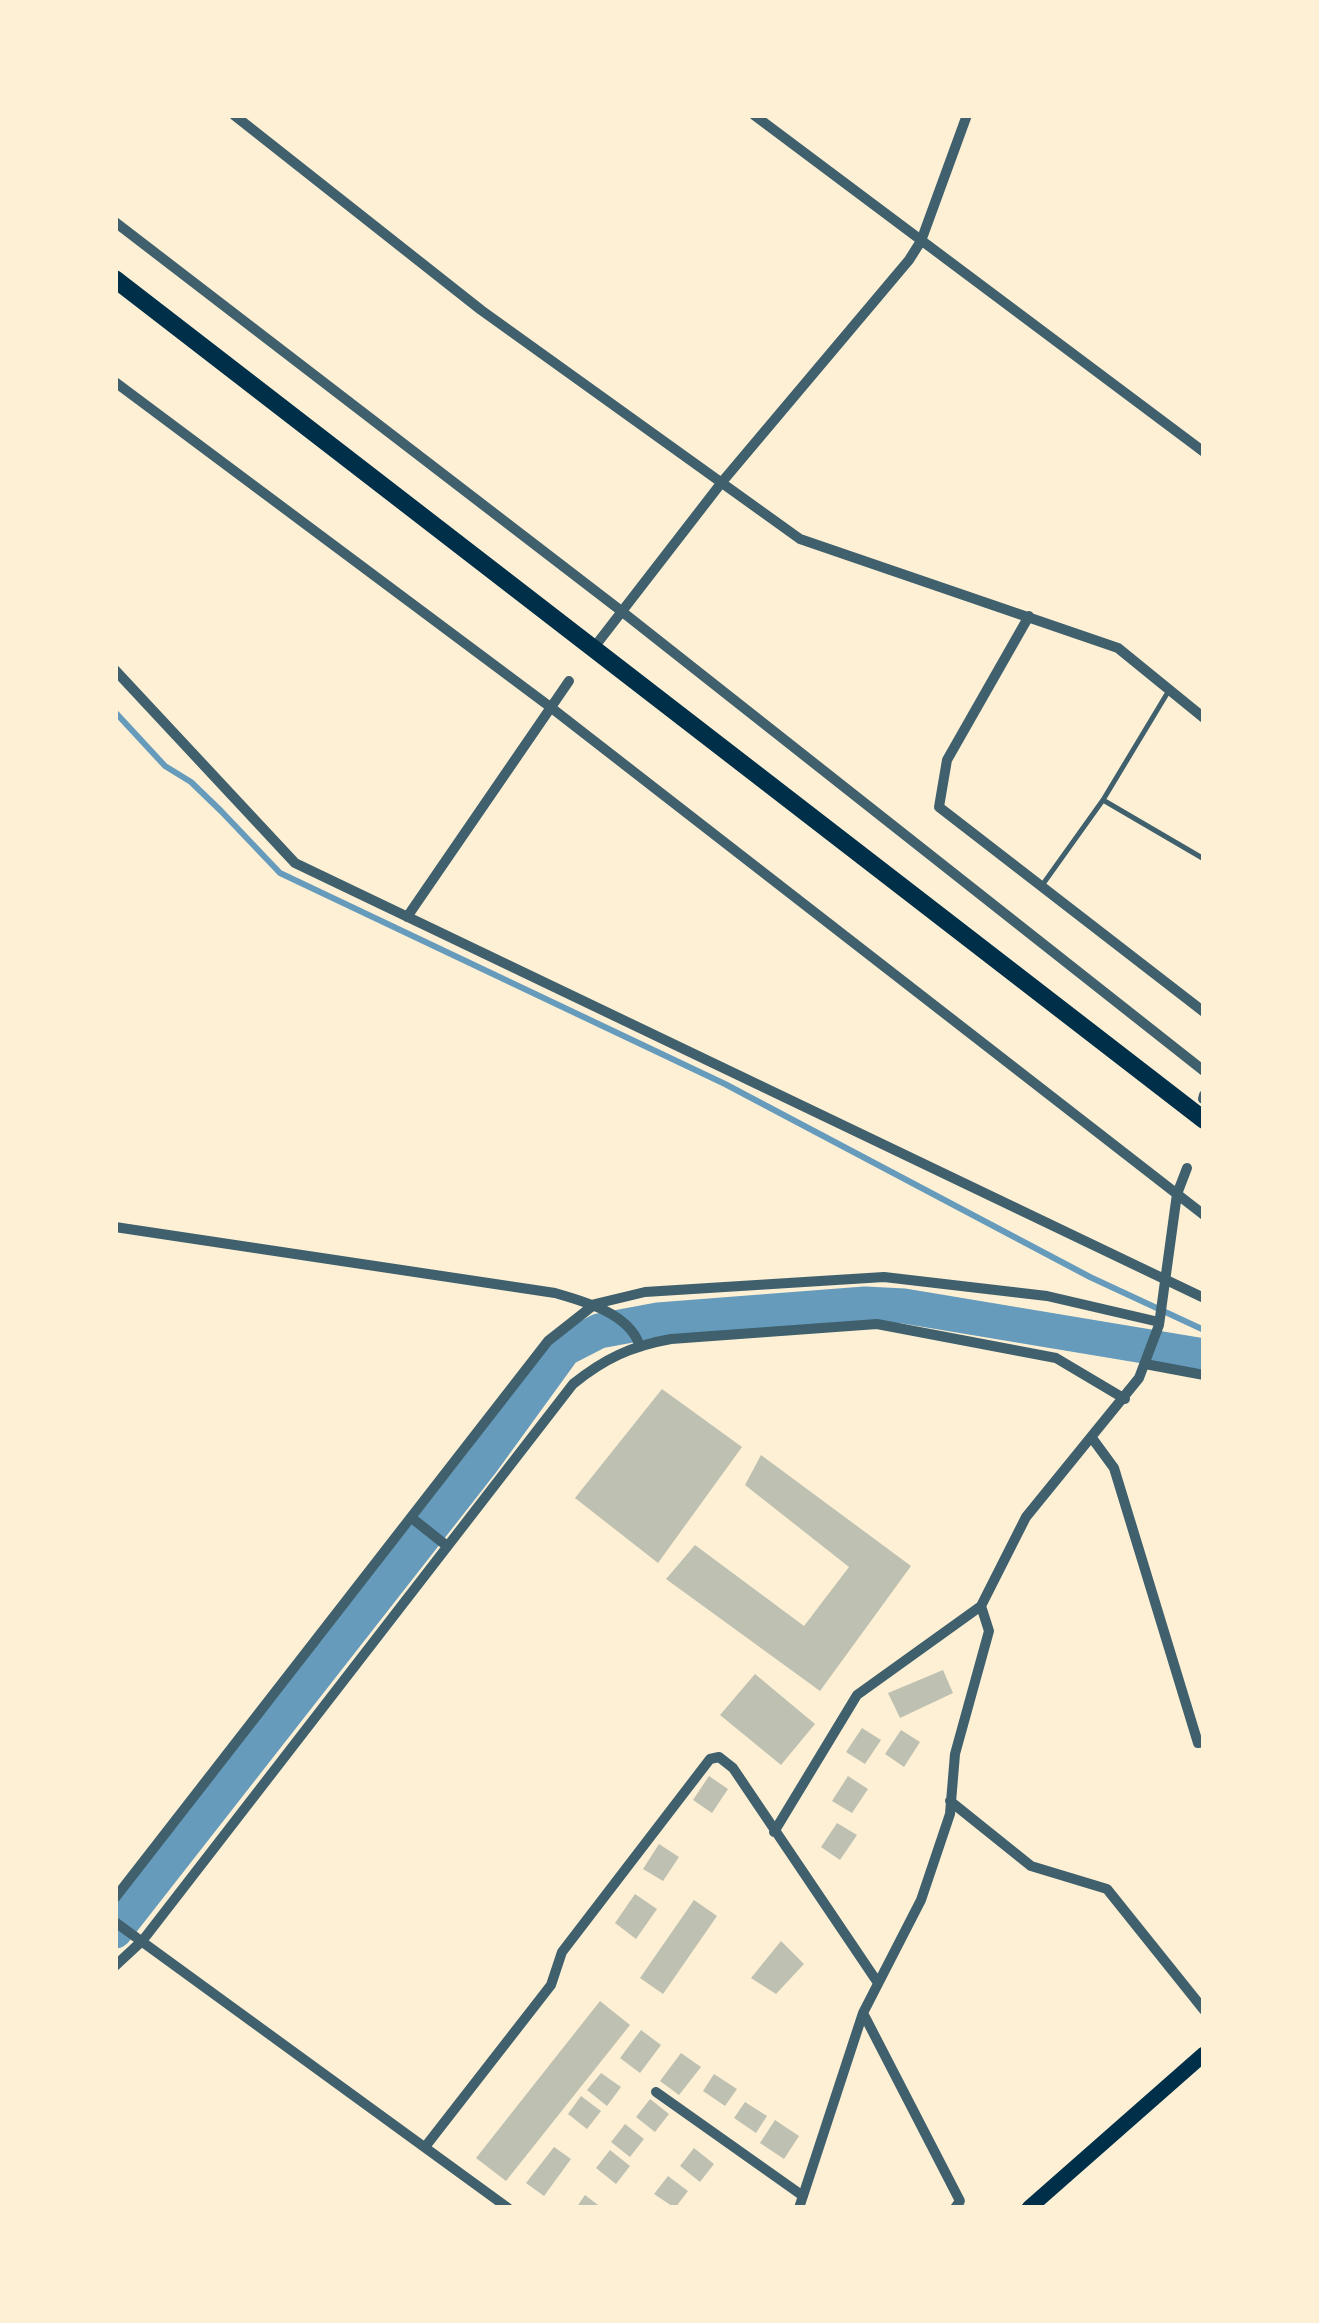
<!DOCTYPE html>
<style>
body{margin:0}
#map{position:relative;width:1319px;height:2323px;overflow:hidden;background:#fdf0d5;font-family:"Nunito Sans",sans-serif}
canvas{display:block}
.frame{position:absolute;inset:0;border:118px solid #fdf0d5;pointer-events:none}
</style>
<div id="map">
<canvas width="1319" height="2323"></canvas>
<div class="frame"></div>
</div>
<script>
const ctx = document.querySelector('canvas').getContext('2d');
ctx.lineJoin = 'round';
function stroke(path, color, width, dash) { ctx.strokeStyle = color; ctx.lineWidth = width; ctx.lineCap = dash ? 'butt' : 'round'; ctx.setLineDash(dash || []); ctx.stroke(path); }
function fillPath(path, color) { ctx.fillStyle = color; ctx.fill(path, 'evenodd'); }
stroke(new Path2D(`
 M115 712 165 766 191 782 221 811 280 873 725 1084 1090 1277 1204 1330`), '#669bbc', 6);
stroke(new Path2D(`
 M115 1931 482 1462 564 1349 599 1331 658 1320 865 1304 904 1306 1204 1356`), '#669bbc', 35);
fillPath(new Path2D(`
 M662 1389 742 1447 658 1563 575 1498Z
 M761 1455 911 1566 820 1691 666 1579 695 1545 804 1626 849 1567 745 1485Z
 M943 1670 953 1693 900 1718 888 1693Z
 M755 1674 815 1724 781 1765 720 1715Z
 M862 1728 881 1740 865 1764 846 1752Z
 M901 1730 920 1742 904 1767 885 1754Z
 M709 1776 728 1789 712 1813 693 1800Z
 M848 1776 868 1789 852 1813 832 1801Z
 M837 1823 857 1835 840 1860 821 1847Z
 M659 1844 679 1857 663 1881 643 1869Z
 M635 1894 657 1909 636 1939 615 1923Z
 M694 1900 717 1916 663 1994 640 1978Z
 M781 1941 804 1964 776 1994 751 1978Z
 M600 2001 630 2025 506 2181 476 2158Z
 M641 2030 661 2045 640 2073 620 2058Z
 M681 2053 701 2067 679 2095 660 2081Z
 M601 2073 621 2087 607 2106 587 2090Z
 M714 2074 737 2089 725 2106 703 2091Z
 M581 2096 601 2111 587 2129 568 2114Z
 M650 2099 669 2114 655 2132 636 2117Z
 M745 2102 767 2116 756 2133 734 2118Z
 M775 2120 799 2136 784 2159 760 2143Z
 M625 2124 644 2139 630 2157 611 2142Z
 M554 2147 571 2159 544 2196 526 2183Z
 M694 2148 714 2164 700 2182 680 2166Z
 M610 2150 630 2166 616 2184 596 2168Z
 M668 2176 688 2191 675 2208 654 2194Z
 M585 2195 602 2208H576Z`), '#bec0b2');
stroke(new Path2D(`
 M1103 800 1204 859
 M1043 884 1103 800 1168 692`), '#3f606c', 5);
stroke(new Path2D(`
 M234 115 481 310 800 539 1118 648 1204 718
 M754 115 1204 452
 M115 222 620 610 1204 1071
 M115 382 549 706 1204 1215
 M1029 616 947 760 939 807 1204 1012
 M599 641 722 482 909 260 921 241 967 115
 M115 670 295 863 1204 1298
 M407 917 569 681
 M1203 1099 1204 1095
 M115 1227 555 1293C583 1301 628 1313 639 1344
 M1145 1364 1204 1375
 M1092 1438 1114 1468 1198 1743 1204 1742
 M413 1519 447 1546
 M950 1801 1031 1866 1107 1889 1204 2010
 M774 1832 857 1695 981 1606
 M115 1898 548 1341 595 1304 645 1292 884 1277 1047 1296 1159 1322
 M115 1922 508 2208
 M115 1966 143 1940 573 1384C604 1359 631 1346 671 1339L877 1324 1056 1358 1125 1399
 M863 2013 960 2201 955 2208
 M656 2092 803 2196
 M425 2147 551 1985 562 1952 710 1759 719 1757 733 1768 878 1983
 M799 2208 863 2013 921 1900 950 1814 955 1754 989 1631 981 1606 1026 1517 1139 1378 1159 1325 1177 1194 1187 1168`), '#3f606c', 10);
stroke(new Path2D(`
 M1029 2208 1204 2054`), '#003049', 15);
stroke(new Path2D(`
 M115 279 1204 1120`), '#003049', 18);
</script>
